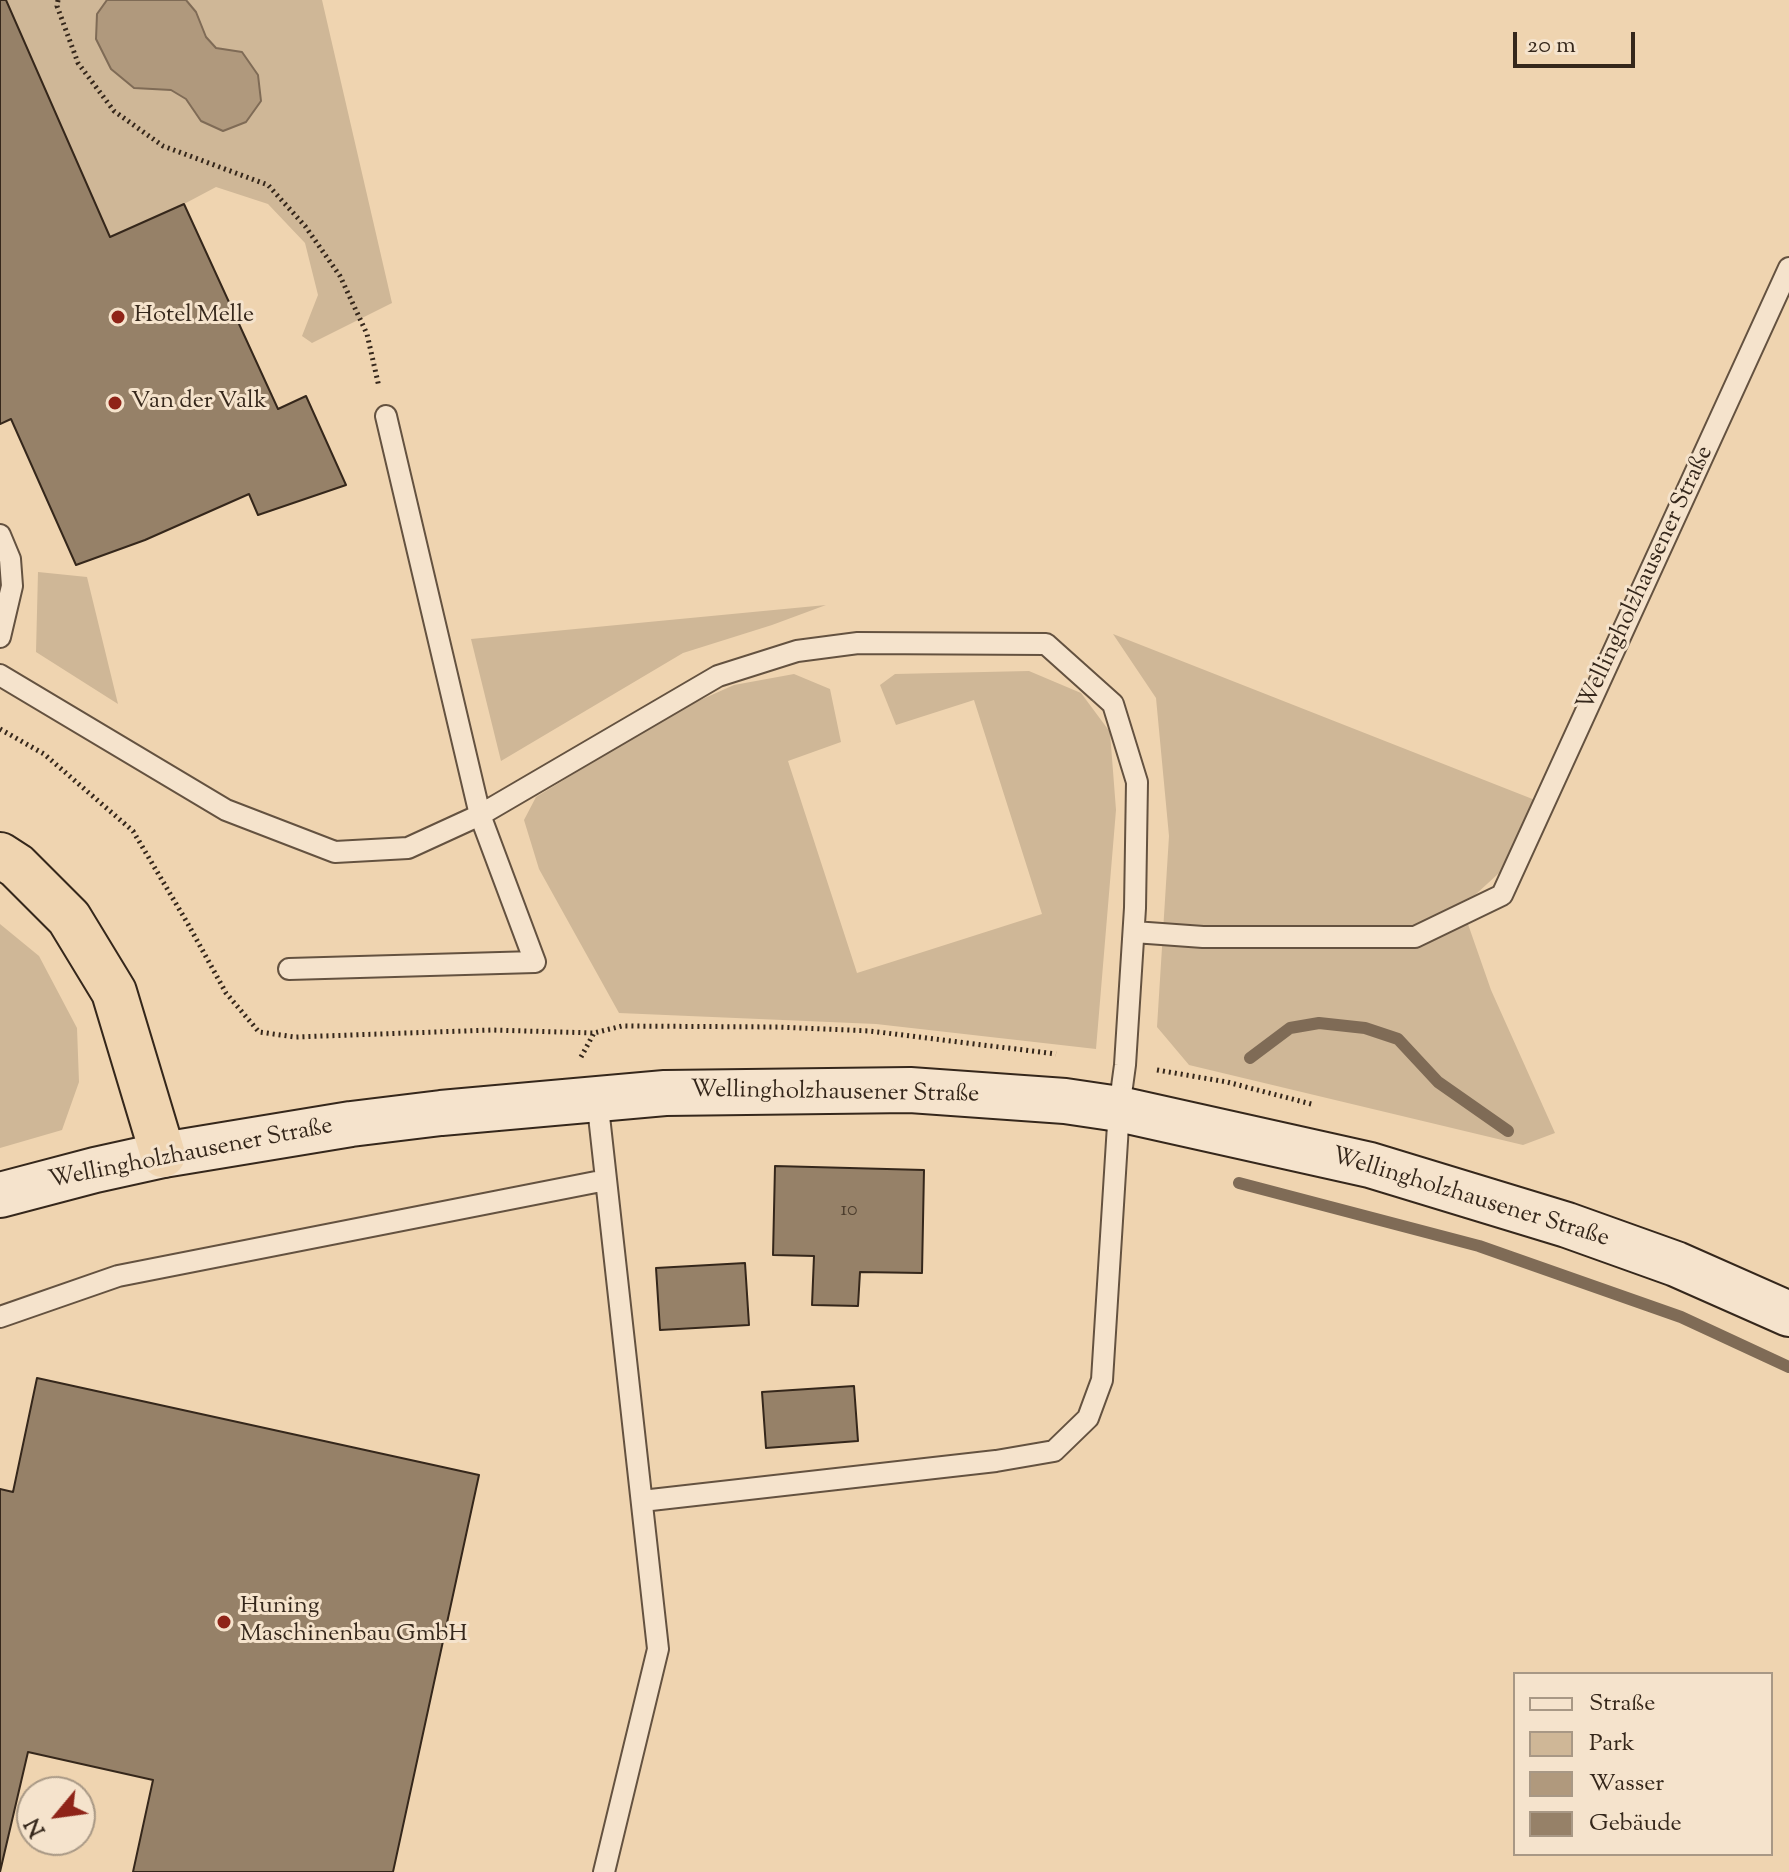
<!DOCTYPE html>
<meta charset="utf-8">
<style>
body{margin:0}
#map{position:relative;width:1789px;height:1872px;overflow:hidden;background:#efd4b0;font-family:"Sorts Mill Goudy",serif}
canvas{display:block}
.legend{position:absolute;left:1513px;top:1672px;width:260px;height:184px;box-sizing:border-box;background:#f5e3cc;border:2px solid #a89885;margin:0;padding:10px 14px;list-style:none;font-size:24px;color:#35271b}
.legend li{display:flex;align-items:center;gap:16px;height:40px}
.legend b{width:40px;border:2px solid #a89885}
.north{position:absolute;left:16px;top:1776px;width:80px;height:80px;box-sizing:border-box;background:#f5e3cc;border:2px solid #a89885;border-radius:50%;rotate:241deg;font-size:22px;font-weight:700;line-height:32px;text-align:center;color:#35271b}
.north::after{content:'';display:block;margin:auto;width:28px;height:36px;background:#8f2418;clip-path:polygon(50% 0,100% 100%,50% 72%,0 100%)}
.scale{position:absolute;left:1513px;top:32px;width:122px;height:36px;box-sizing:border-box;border:4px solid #35271b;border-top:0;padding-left:10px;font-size:24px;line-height:28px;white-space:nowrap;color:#35271b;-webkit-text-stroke:6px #f5e3cc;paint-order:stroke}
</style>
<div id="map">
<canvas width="1789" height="1872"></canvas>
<ul class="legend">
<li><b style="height:10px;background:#f5e3cc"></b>Straße</li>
<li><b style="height:22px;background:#cfb797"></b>Park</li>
<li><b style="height:22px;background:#b0997d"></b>Wasser</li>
<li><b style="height:22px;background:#968168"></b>Gebäude</li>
</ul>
<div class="north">N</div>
<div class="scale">20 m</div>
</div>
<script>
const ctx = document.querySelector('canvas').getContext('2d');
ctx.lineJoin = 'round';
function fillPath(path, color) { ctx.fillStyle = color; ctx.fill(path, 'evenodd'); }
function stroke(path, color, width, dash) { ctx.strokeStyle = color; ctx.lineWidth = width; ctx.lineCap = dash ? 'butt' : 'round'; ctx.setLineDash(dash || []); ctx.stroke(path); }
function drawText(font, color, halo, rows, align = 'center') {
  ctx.font = font + ' "Sorts Mill Goudy",serif'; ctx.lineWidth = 6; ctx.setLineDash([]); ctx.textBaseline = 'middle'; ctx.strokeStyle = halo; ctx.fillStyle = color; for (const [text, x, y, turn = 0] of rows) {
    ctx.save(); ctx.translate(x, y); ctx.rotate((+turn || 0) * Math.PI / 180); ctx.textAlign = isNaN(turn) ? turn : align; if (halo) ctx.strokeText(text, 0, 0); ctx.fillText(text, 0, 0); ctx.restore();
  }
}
fillPath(new Path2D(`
 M6 0H107L97 14 134 88 171 90 186 99 201 121 241 52 216 48 206 37 196 12 186 0H322L392 303 312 343 302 336 318 295 305 243 268 204 216 187 184 204 110 237Z
 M38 572 87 577 118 704 36 652Z
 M826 605 772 625 683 653 501 761 471 639Z
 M1113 634 1535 800 1499 873 1462 907 1491 990 1555 1133 1523 1145 1189 1065 1157 1027 1169 836 1156 698Z
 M1029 671 1081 693 1110 732 1116 810 1096 1049 876 1024 619 1013 539 869 524 820 536 797 680 709 734 685 794 674 830 689 841 742 788 761 857 973 1042 914 974 700 896 725 880 685 895 674Z
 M0 924 39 956 77 1028 79 1082 62 1130 0 1148Z`), '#cfb797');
const water = new Path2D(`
 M107 0H186L196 12 206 37 216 48 242 52 258 75 261 101 246 122 223 131 201 121 186 99 171 90 134 88 111 69 96 39 97 14Z`);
fillPath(water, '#b0997d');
stroke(water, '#7f6b56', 2);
stroke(new Path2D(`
 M1250 1058 1290 1028 1319 1023 1365 1028 1398 1039 1438 1082 1508 1131
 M1239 1183 1479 1246 1681 1317 1789 1367`), '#7f6b56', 12);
const building = new Path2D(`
 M0 0H6L110 237 184 204 278 409 306 396 346 485 258 515 249 494 145 540 76 565 11 419 0 424Z
 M775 1166 924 1170 922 1273 860 1272 858 1306 812 1305 814 1256 773 1255Z
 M745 1263 749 1325 660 1330 656 1268Z
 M37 1378 479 1475 393 1872H133L153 1780 28 1752 0 1872V1489L13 1492Z
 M854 1386 858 1441 766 1448 762 1392Z`);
fillPath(building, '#968168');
stroke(building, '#35271b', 2);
const service = new Path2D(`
 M386 416 480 815 718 676 797 651 858 643 1046 644 1113 704 1137 782 1135 908 1125 1065 1119 1109 1102 1380 1088 1418 1054 1451 996 1461 642 1501
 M0 535 10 559 12 586 0 637
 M0 675 226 810 335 852 408 848 480 815 535 962 289 969
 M1134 932 1203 937H1415L1502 895 1789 268
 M597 1098 658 1649 604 1872
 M0 1317 118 1276 606 1180`);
const secondary = new Path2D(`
 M0 1195 95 1170 163 1155 351 1124 441 1113 665 1093 910 1090 1065 1101 1119 1109 1370 1165 1567 1225 1676 1264 1789 1314`);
const motorway = new Path2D(`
 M0 855 17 866 69 918 114 992 163 1155`);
stroke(service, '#645240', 24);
stroke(secondary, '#35271b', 48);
stroke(motorway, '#35271b', 48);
stroke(new Path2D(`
 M58 0 57 6 78 63 114 111 163 146 268 185 305 226 340 276 367 334 379 387
 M0 729 44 754 133 831 188 924 226 993 259 1032 295 1037 492 1030 594 1033 622 1026 778 1027 870 1031 1056 1054
 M581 1057 594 1033
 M1157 1070 1227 1082 1315 1105`), '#35271b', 5, [2, 4]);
stroke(service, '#f5e3cc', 20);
stroke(secondary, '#f5e3cc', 44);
stroke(motorway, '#efd4b0', 44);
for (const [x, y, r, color] of [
 [118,317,8,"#8f2418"],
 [115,403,8,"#8f2418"],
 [224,1622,8,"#8f2418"]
]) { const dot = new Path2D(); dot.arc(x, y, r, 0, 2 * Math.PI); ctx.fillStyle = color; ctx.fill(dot); stroke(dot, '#f5e3cc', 3); }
drawText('20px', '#4d3e2e', null, [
 ["10",849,1212]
]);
drawText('24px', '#35271b', '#f5e3cc', [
 ["Hotel Melle",134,317],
 ["Van der Valk",131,403],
 ["Huning",240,1608],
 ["Maschinenbau GmbH",240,1636]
], 'left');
drawText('24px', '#35271b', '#f5e3cc', [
 ["Wellingholzhausener Straße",1647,579,-65],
 ["Wellingholzhausener Straße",835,1094,1],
 ["Wellingholzhausener Straße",191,1155,-11],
 ["Wellingholzhausener Straße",1470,1199,17]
]);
</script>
